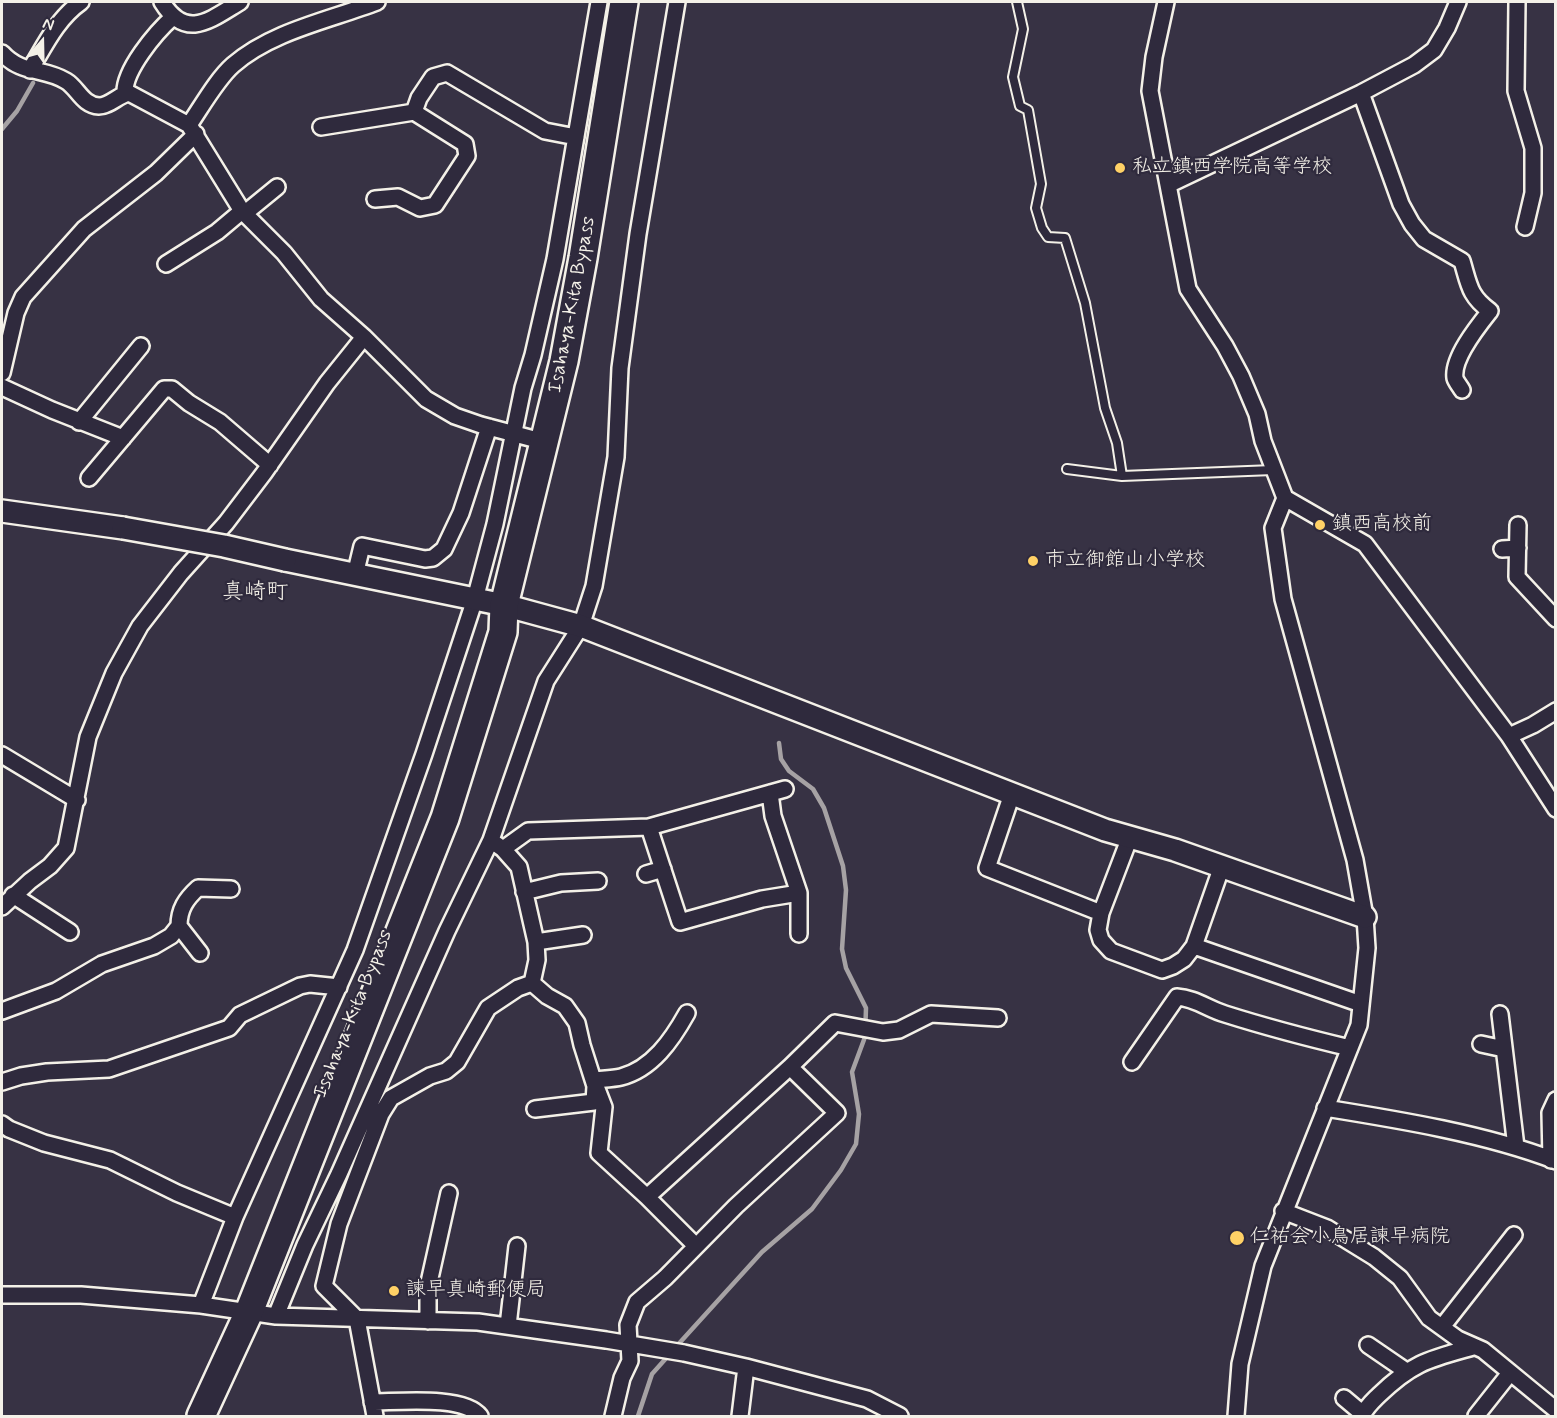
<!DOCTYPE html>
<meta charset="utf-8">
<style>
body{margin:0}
#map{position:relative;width:1557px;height:1418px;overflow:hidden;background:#373244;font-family:Mynerve,sans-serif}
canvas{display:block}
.frame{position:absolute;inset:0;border:3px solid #f4f1e8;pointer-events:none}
.north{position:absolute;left:12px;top:12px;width:60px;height:60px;-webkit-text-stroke:4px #2f2a3d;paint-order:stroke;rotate:20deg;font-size:16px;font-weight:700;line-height:24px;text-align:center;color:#f4f1e8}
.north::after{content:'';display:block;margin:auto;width:21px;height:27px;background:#f4f1e8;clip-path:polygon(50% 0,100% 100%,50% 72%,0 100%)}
</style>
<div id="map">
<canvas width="1557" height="1418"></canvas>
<div class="frame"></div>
<div class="north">N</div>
</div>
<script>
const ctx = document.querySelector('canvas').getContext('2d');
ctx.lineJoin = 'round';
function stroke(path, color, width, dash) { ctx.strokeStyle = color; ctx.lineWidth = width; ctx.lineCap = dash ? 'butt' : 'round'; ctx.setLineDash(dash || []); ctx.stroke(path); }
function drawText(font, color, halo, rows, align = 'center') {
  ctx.font = font + ' Mynerve,"Klee One",sans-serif'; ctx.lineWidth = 4.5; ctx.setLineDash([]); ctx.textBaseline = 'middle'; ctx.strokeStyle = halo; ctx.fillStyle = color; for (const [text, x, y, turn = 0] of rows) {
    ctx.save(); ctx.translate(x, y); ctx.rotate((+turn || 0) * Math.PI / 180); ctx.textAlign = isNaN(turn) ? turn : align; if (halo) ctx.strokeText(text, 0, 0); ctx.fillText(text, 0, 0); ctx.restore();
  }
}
stroke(new Path2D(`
 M2 129 17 111 33 83
 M674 1349 762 1252 812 1209 841 1170 856 1144 859 1114 852 1072 865 1037 866 1008 846 968 842 949 846 890 843 866 824 808 813 789 789 771 781 759 779 743
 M638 1416 652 1374 669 1355`), '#a6a2a4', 4.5);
const lane = new Path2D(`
 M1017 2 1023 29 1013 77 1020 106 1028 110 1041 184 1036 208 1042 228 1048 237 1065 238 1085 303 1105 408 1117 443 1122 476
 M1067 469 1122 476 1273 470`);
const street = new Path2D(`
 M162 2C186 41 210 20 240 2
 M1166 2 1154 57 1150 91 1188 289 1225 346 1241 376 1257 414 1263 441 1285 498 1365 544 1509 736 1556 809
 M1517 2 1516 91 1533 148V193L1525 227
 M2 53C22 75 43 67 66 81 78 88 82 105 99 106 110 106 118 95 129 93L189 125 242 211 284 253 321 299 364 337
 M30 70C45 45 57 19 81 2
 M1361 93 1401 204 1412 224 1424 239 1462 261C1469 284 1469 296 1490 311 1478 326 1452 358 1455 378 1456 382 1460 386 1462 390
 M125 94C123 71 156 32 173 17
 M189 125C202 106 217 79 233 65 272 31 330 20 377 2
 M321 127 414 112 419 98 433 77 447 73 545 131 576 137
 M1168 185 1361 93 1414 65 1434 50 1447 28 1458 2
 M375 199 398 197 420 208 435 205 467 156 465 144 414 112
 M244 214 277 187
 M166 264 217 232 242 211
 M2 373 16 313 23 297 84 229 156 173 196 134
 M2 387 52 410 123 438
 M79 422 141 346
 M89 478 164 389H172L189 403 220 422 270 465
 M1518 525 1517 577 1556 619
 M1502 549 1518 548
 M355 575 362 546 425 559 433 558 444 549 461 513 489 427
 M1509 736 1533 725 1556 711
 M2 755 77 800
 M770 793 773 816 799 893V934
 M1012 794 987 868 1101 913 1130 837
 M649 827 680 922 762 899 799 893
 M496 844 503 849 528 831 649 827 785 789
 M503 849 519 867 536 942 537 960 532 983 547 996 565 1006 577 1023 582 1045 595 1086 594 1102 535 1109
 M646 874 663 869
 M524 892 561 883 598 881
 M13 895 70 932
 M2 907 30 881 50 866 66 848 88 737 114 673 140 626 181 573 226 523 264 473 327 383 364 337 426 399 455 416 481 425 545 442
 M1101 913 1098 930 1101 940 1111 951 1162 970 1173 966 1184 959 1194 946 1222 866
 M179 926C179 909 186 899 198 888L231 889
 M536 942 583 935
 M1194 946 1361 1004
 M2 1011 56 991 102 964 154 946 171 936 179 926 200 953
 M1500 1014 1516 1147
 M1481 1044 1504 1049
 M1132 1062 1177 997C1195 998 1208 1009 1225 1014 1266 1027 1308 1038 1350 1048
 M790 1067 835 1023 883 1032 899 1030 931 1014 998 1018
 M593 1080C602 1079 613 1079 621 1077 652 1069 672 1040 687 1013
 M2 1082 21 1076 47 1072 109 1069 229 1028 240 1015 300 986 310 984 339 987
 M597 1089 604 1107 599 1153 647 1197
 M1325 1108C1400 1120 1486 1134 1556 1161
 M2 1124 9 1129 44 1143 110 1160 177 1193 235 1217
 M1551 1160 1550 1113 1556 1100
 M1283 1211 1327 1228 1374 1257 1400 1278 1429 1318 1458 1339 1483 1350 1556 1410
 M2 1295H81L201 1305 276 1316 478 1322 606 1340 684 1353 746 1367 867 1399 900 1416
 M201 1305 235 1217 355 950 424 754 475 599 495 524 523 388 533 355 555 259 599 2
 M276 1316 305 1245 339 1174 447 931 491 840 546 681 581 626 594 586 616 457 620 368 638 234 677 2
 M428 1321V1287L449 1193
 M508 1326 517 1246
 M1442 1327 1514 1235
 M1368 1345 1406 1371
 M1344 1398 1363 1414
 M372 1402C398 1402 464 1395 480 1416
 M375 1416 357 1319 324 1286 339 1224 381 1114 391 1098 430 1076 446 1071 457 1062 488 1008 518 988 532 983
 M613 1416 622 1378 630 1361 628 1325 637 1302 665 1278 736 1206 837 1113 790 1067 647 1197 696 1246
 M740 1416 746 1367
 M1236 1416 1240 1364 1263 1266 1359 1025 1367 948 1365 917 1355 860 1283 599 1273 528 1285 498
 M1362 1416C1366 1407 1372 1402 1379 1395 1413 1362 1430 1359 1473 1347
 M1476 1416 1510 1373`);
const secondary = new Path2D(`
 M2 511 123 528
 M285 560 504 605 581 626 1105 830 1175 850 1365 917`);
const highway = new Path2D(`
 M201 1416 249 1312 445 818 503 632 504 605 564 361 583 258 624 2`);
stroke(lane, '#f4f1e8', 12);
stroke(street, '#f4f1e8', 20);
stroke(secondary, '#f4f1e8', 26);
stroke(highway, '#f4f1e8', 32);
stroke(lane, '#2f2a3d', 8);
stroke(street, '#2f2a3d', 15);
stroke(secondary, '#2f2a3d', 21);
stroke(highway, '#2f2a3d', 27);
const secondaryBridge = new Path2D(`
 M123 528 224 546 285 560`);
stroke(secondaryBridge, '#f4f1e8', 26, []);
stroke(secondaryBridge, '#2f2a3d', 21);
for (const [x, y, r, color] of [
 [1120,168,6,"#ffd166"],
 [1320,525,6,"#ffd166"],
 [1033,561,6,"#ffd166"],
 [1237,1238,8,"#ffd166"],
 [394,1291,6,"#ffd166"]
]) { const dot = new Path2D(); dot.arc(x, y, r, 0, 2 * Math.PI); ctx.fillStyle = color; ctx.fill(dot); stroke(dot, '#2f2a3d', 2); }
drawText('20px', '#f4f1e8', '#2f2a3d', [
 ["私立鎮西学院高等学校",1132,168],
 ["鎮西高校前",1332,525],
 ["市立御館山小学校",1045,561],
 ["仁祐会小鳥居諫早病院",1250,1238],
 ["諫早真崎郵便局",406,1291]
], 'left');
drawText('20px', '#f4f1e8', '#2f2a3d', [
 ["Isahaya-Kita Bypass",573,305,-79],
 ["Isahaya-Kita Bypass",354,1014,-68]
]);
drawText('22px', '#f4f1e8', '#2f2a3d', [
 ["真崎町",255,593]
]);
</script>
